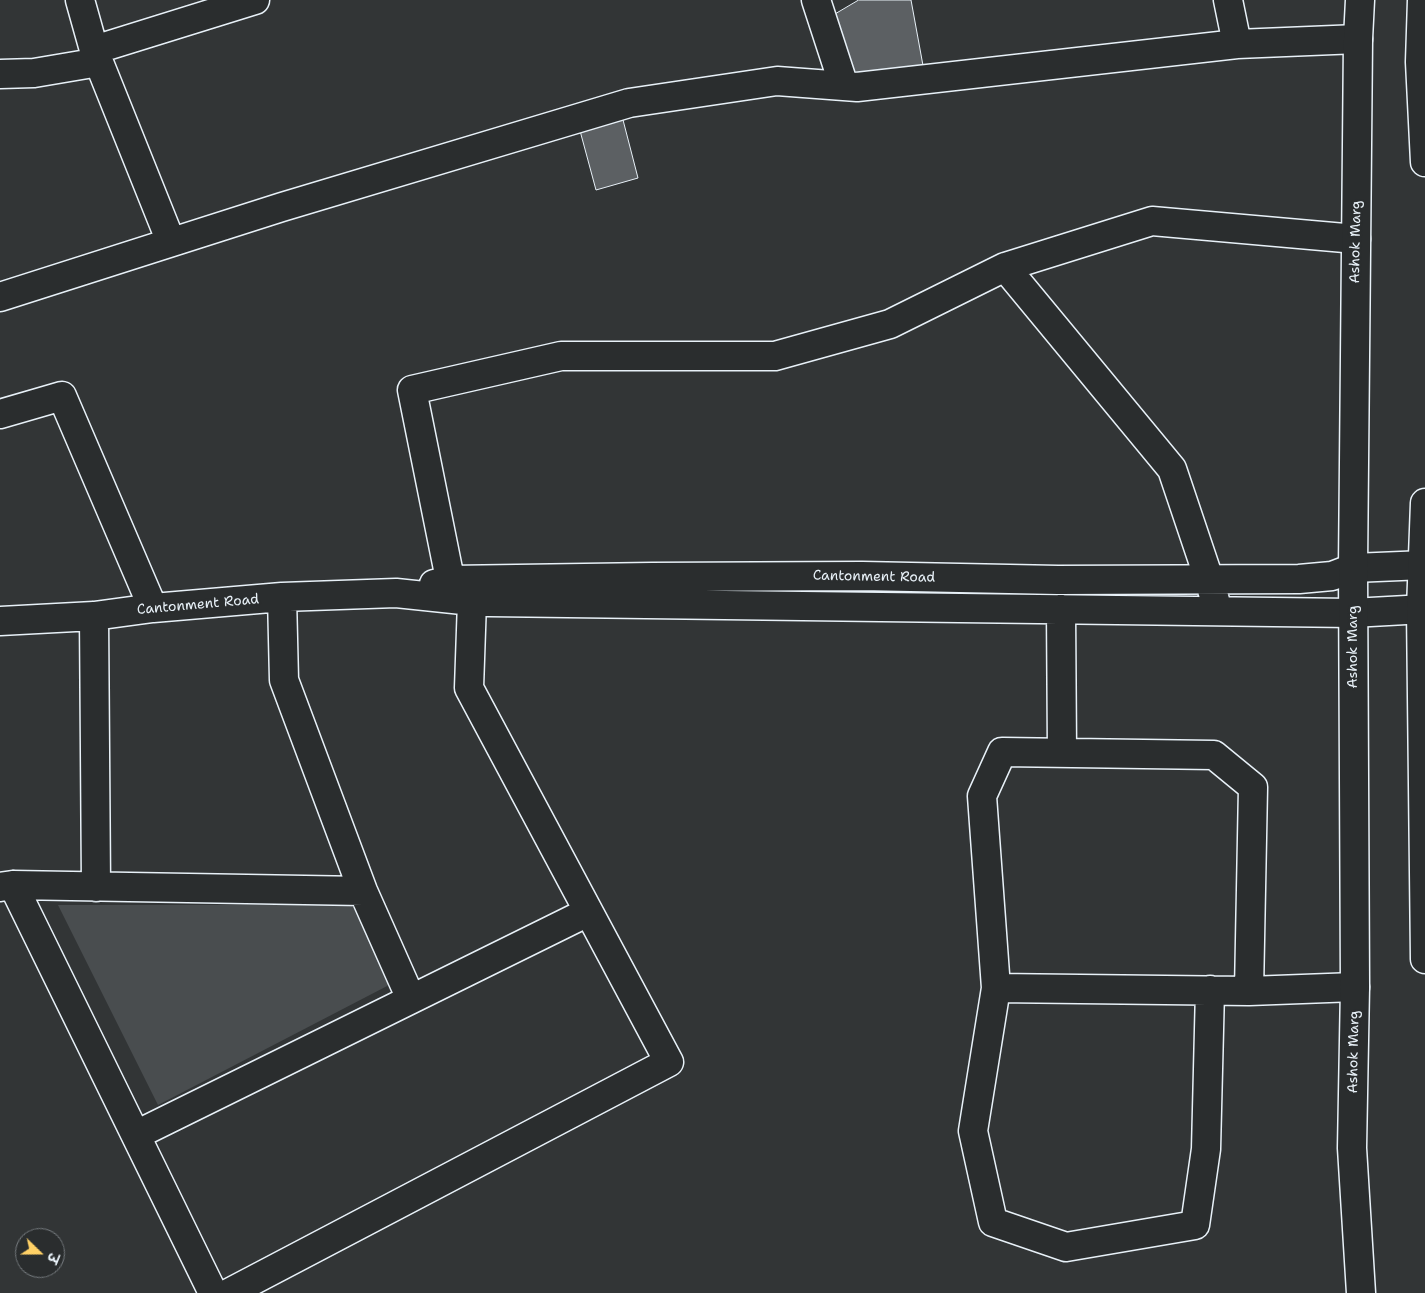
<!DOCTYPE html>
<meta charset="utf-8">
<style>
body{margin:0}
#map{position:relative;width:1425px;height:1293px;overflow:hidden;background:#323536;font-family:"Shantell Sans","Playpen Sans Deva",sans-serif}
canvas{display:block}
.north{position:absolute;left:15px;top:1228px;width:50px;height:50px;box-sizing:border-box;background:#2a2d2e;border:1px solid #767b7f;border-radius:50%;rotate:112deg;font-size:14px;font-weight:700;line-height:20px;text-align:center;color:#e8f1f8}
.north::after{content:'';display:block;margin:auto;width:18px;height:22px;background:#ffd166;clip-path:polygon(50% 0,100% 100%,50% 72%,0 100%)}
</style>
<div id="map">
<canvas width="1425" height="1293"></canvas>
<div class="north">उ</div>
</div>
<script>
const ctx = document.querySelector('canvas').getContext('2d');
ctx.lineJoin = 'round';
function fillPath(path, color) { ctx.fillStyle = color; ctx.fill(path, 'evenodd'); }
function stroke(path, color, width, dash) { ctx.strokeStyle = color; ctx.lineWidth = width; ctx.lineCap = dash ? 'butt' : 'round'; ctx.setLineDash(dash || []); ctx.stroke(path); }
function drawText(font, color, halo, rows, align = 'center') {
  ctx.font = font + ' "Shantell Sans",sans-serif'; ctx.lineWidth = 4.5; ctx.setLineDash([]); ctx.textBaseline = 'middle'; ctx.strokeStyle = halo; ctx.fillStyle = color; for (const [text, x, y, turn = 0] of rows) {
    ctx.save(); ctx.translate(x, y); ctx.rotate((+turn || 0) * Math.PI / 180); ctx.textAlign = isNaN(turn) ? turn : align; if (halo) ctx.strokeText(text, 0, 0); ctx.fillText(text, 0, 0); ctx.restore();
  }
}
fillPath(new Path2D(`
 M58 905H352L391 984 158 1105Z`), '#494d4f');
const building = new Path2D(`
 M859 0H911L924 71 856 81 834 15Z
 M622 116 638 178 596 190 579 127Z`);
fillPath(building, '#5c6063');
stroke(building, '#e8f1f8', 1);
const minor = new Path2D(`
 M80 0 94 50 171 242
 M816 0 844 86
 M1228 0 1237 44
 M94 50 255 0
 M0 74 34 73 99 62
 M1005 267 1152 221 1356 239
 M0 297 282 207 629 103 777 81 857 87 1237 44 1358 39
 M0 414 62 396 153 608
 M434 584 450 580 652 577 862 576 1058 580 1299 579 1332 576 1353 568 1425 565
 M282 597 284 680 363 891 411 999
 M454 599 412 390 561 356H775L890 324 1005 267 1172 469 1209 579 1218 611
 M1061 609 1062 753
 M94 616 96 887
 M0 621 94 616 153 608 282 597 396 593 472 601 489 602 1352 613 1425 609
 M13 885 213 1293
 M0 887 13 885 363 891
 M996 988 1249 991 1355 987
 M1210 990 1206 1149 1195 1225 1066 1247 993 1222 973 1131 996 988 982 796 1002 752 1214 755 1253 787 1249 991
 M136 1135 588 912
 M229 1293 669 1062 469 688 472 601`);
const major = new Path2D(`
 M1360 0 1358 39 1353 568 1355 987 1352 1148 1361 1293
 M1422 0 1420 62 1425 162
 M1425 503 1421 609 1425 959`);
stroke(minor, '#e8f1f8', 31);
stroke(major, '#e8f1f8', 31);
stroke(minor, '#2a2d2e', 28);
stroke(major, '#2a2d2e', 28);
drawText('14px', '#e8f1f8', '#2a2d2e', [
 ["Ashok Marg",1356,242,-89],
 ["Cantonment Road",874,577,1],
 ["Cantonment Road",198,605,-5],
 ["Ashok Marg",1353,647,-90],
 ["Ashok Marg",1354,1052,-89]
]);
</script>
